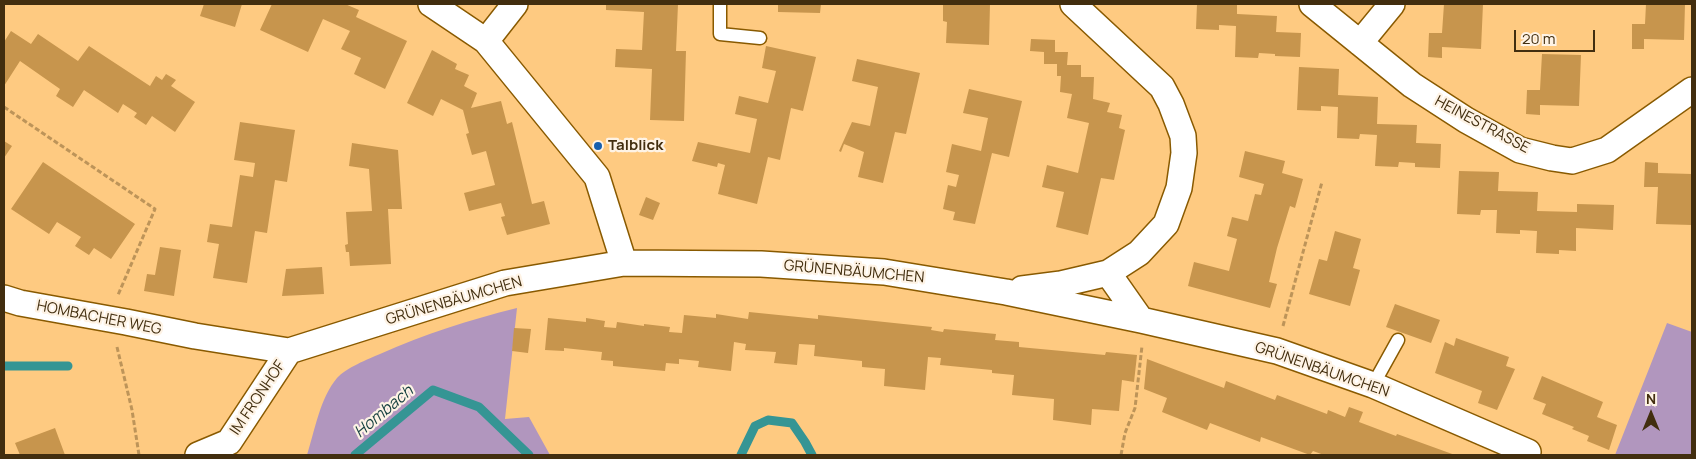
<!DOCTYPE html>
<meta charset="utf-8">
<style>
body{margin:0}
#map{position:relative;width:1696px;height:459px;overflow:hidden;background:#feca81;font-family:Manrope,sans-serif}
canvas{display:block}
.frame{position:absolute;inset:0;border:5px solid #422e0f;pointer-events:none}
.north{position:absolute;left:1626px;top:389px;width:50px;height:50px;-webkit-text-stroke:4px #fef3e5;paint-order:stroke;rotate:0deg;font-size:14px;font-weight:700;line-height:20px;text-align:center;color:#422e0f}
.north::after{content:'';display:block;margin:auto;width:18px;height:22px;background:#422e0f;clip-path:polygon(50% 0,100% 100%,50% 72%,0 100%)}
.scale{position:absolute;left:1514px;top:30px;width:81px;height:22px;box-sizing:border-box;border:2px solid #422e0f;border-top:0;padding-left:6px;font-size:15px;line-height:18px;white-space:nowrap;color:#422e0f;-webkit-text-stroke:4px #fef3e5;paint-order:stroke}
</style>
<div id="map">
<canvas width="1696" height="459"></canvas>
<div class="frame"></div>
<div class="north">N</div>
<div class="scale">20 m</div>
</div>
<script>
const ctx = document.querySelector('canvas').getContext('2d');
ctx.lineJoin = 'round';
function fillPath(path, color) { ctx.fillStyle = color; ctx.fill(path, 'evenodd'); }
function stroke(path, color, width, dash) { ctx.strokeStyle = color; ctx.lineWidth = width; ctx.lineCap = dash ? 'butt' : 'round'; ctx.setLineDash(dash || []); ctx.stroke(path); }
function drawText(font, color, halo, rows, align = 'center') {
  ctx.font = font + ' Manrope,sans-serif'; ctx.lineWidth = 4.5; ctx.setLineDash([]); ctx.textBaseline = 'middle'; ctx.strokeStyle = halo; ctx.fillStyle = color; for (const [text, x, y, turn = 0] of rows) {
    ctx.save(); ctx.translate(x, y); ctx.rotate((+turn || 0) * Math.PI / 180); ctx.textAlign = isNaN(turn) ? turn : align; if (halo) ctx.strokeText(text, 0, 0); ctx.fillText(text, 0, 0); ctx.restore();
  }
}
fillPath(new Path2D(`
 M517 308 505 419 529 417 550 455H307C315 430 320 398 337 378 346 368 368 359 380 354 425 334 469 320 517 308Z
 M1667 323 1692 332V455H1615Z`), '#b196be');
stroke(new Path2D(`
 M4 366H68
 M355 455 433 390 479 407 529 455
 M741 455 755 426 768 420 792 423 805 442 812 455`), '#359594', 9);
fillPath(new Path2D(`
 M204 4H242L235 27 200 16Z
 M272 4H345L359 10 356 17 407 41 385 89 354 74 361 58 341 49 350 31 323 19 308 52 260 30Z
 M606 4H678L676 51H686L684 121 650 120 652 69 615 67 616 49 642 50 644 12 606 10Z
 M778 4H821L820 13 778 12Z
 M943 4H990L989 45 946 43 947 22 943 21Z
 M1197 4H1237V14L1277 16 1276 32 1301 33 1300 57 1275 56V54L1259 53 1258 58 1235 57 1236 26 1219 25V30L1196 29Z
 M1444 4H1483L1481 49 1442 47V58L1428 57 1429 33H1442Z
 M1646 4H1685L1684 40 1644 39V49H1632V24H1645Z
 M11 31 31 44 38 34 78 61 89 46 150 86 156 76 162 80 166 74 176 80 171 86 195 102 175 132 152 116 146 125 134 117 137 113 123 104 118 113 84 90 73 107 56 96 60 89 20 61 4 86V42Z
 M1031 39 1055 40V52H1068L1067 65H1081V77H1094L1093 99 1110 103 1107 112 1122 115 1119 128 1125 130 1114 180 1101 178 1088 235 1056 227 1064 192 1042 187 1047 165 1078 173 1089 123 1067 118 1072 94 1060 92 1061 76H1057V64H1044V52L1030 51Z
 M766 46 816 57 803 111 791 108 780 160 768 157 757 204 718 194 725 165 718 163 717 167 692 161 698 142 750 153 757 119 735 114 739 96 768 103 776 71 762 68Z
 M432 50 457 64 455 69 469 75 464 86 477 93 471 108 501 101 507 124 512 122 532 204 544 201 550 224 507 235 501 217 505 216 501 203 469 211 464 193 495 185 486 151 472 155 466 134 469 133 463 110 441 99 433 116 407 103Z
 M1542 54 1581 55 1579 106 1540 105V115L1526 114 1527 90H1540Z
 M857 59 920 73 906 134 895 132 883 183 858 177 864 152 844 144 841 152 839 151 852 122 870 126 878 87 852 81Z
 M1299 67 1339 69 1338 95 1378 97 1377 124 1417 125 1416 143 1441 144 1440 168 1415 167V163L1399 162 1398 167 1375 166 1377 135 1360 134 1359 139 1337 138 1338 107 1321 106V111L1297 110Z
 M969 89 1022 101 1009 157 992 153 975 224 953 220 955 212 943 209 948 185 956 187 959 175 946 172 952 144 981 151 988 118 963 113Z
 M240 122 295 130 287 182 275 180 267 233 255 231 247 283 213 278 219 244 207 242 210 224 232 227 240 175 253 177 255 163 234 160Z
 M4 141 12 146 4 158Z
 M352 143 398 150 402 209H388L391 264 350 266 349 252H346L345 245 348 244 346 212 372 211 369 169 349 166Z
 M1245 151 1285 161 1282 173 1303 179 1295 208 1290 206 1277 248 1269 282 1277 284 1270 308 1188 286 1194 262 1229 271 1237 239 1227 236 1232 217 1248 221 1255 194 1261 195 1264 184 1239 177Z
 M43 162 135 224 111 259 94 248 89 255 75 246 81 237 57 222 49 234 11 209Z
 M1645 162 1658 163V173L1692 174V225L1656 224 1658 187H1644Z
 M1459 171 1499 172 1498 191 1538 192 1537 211 1577 212V204L1614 205 1613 230 1576 228V251L1559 250V254L1536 253 1537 231 1520 230V234L1496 233 1497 210H1481L1480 215 1457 214Z
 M646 197 660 203 653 220 639 215Z
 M1335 231 1361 239 1353 268 1360 270 1350 306 1309 294 1319 259 1327 261Z
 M160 247 181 250 174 296 144 291 147 274 155 275Z
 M322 267 324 294 282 296 286 269Z
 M1395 304 1440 320 1431 343 1386 327Z
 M749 312 818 319V315L932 327 931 330 943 332 944 329 996 334 995 340 1019 342V347L1105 355 1106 352 1137 355 1134 382 1122 380 1119 411 1092 409 1091 425 1053 420 1054 399 1012 395 1014 375 992 373V370L940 365 941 358 928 357 925 390 884 386 885 369 862 367V361L814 356 815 345 799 344 797 365 774 363 776 352 745 350 746 344 734 342 731 371 698 367 699 361 679 359V364L666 363 665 371 613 366V361L601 360 602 352 564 348V351L545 350 548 318 586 322V318L605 321 604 327 616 328 617 322 644 326V324L670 327 669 332 682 333 684 315 716 318V314L748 319Z
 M514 328 531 329 528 353 512 351Z
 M1456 338 1509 357 1506 366 1515 369 1497 410 1478 403 1482 391 1435 373 1445 342 1454 346Z
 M1147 359 1224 388 1226 381 1275 400 1277 395 1327 414 1328 410 1345 417 1349 407 1363 412 1359 422 1396 436 1397 434 1455 455H1324L1313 451 1310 455 1261 437 1260 442 1210 423 1207 430 1162 412 1167 398 1144 389Z
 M1542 376 1603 402 1597 417 1617 425 1609 450 1587 441 1589 436 1572 429 1574 427 1542 414 1546 404 1533 399Z
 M55 428 65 455H20L15 443Z`), '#c7954d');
const lane = new Path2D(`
 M720 4V34L760 38
 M1373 385 1398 340`);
const street = new Path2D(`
 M431 4 486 41 597 177 624 263
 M1312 4 1412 85 1466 120 1520 150 1552 158 1572 161 1607 150 1692 90
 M486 41 515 4
 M1360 43 1392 4
 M1108 273 1141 320
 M1022 289 1061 284 1108 273 1139 253 1166 224 1179 188 1184 153 1183 136 1171 104 1162 87 1073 4
 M4 298 20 303 126 322 195 336 289 351 505 283 624 263 761 264 884 272 1006 292 1141 320 1277 351 1373 385 1528 452
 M198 455 229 442 289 351`);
stroke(lane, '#895a00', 15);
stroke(street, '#895a00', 28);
stroke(new Path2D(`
 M4 107 155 209 118 295
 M1283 326 1322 182
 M117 347 132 410 139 455
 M1121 455 1125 433 1135 408 1142 346`), '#bd9459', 3, [5, 2.5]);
stroke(lane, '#fff', 12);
stroke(street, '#fff', 25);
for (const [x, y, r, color] of [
 [598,146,5,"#165fae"]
]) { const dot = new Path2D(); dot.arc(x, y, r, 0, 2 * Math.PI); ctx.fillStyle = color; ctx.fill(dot); stroke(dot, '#fef3e5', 2); }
drawText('15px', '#422e0f', '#fef3e5', [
 ["HEINESTRASSE",1482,125,28],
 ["GRÜNENBÄUMCHEN",854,272,5],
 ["GRÜNENBÄUMCHEN",454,301,-16],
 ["HOMBACHER WEG",99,318,11],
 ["GRÜNENBÄUMCHEN",1322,370,19],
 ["IM FRONHOF",258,398,-56]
]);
drawText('bold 15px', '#422e0f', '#fef3e5', [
 ["Talblick",608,146]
], 'left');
drawText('italic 16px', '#133e3e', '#fef3e5', [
 ["Hombach",384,412,-40]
]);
</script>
